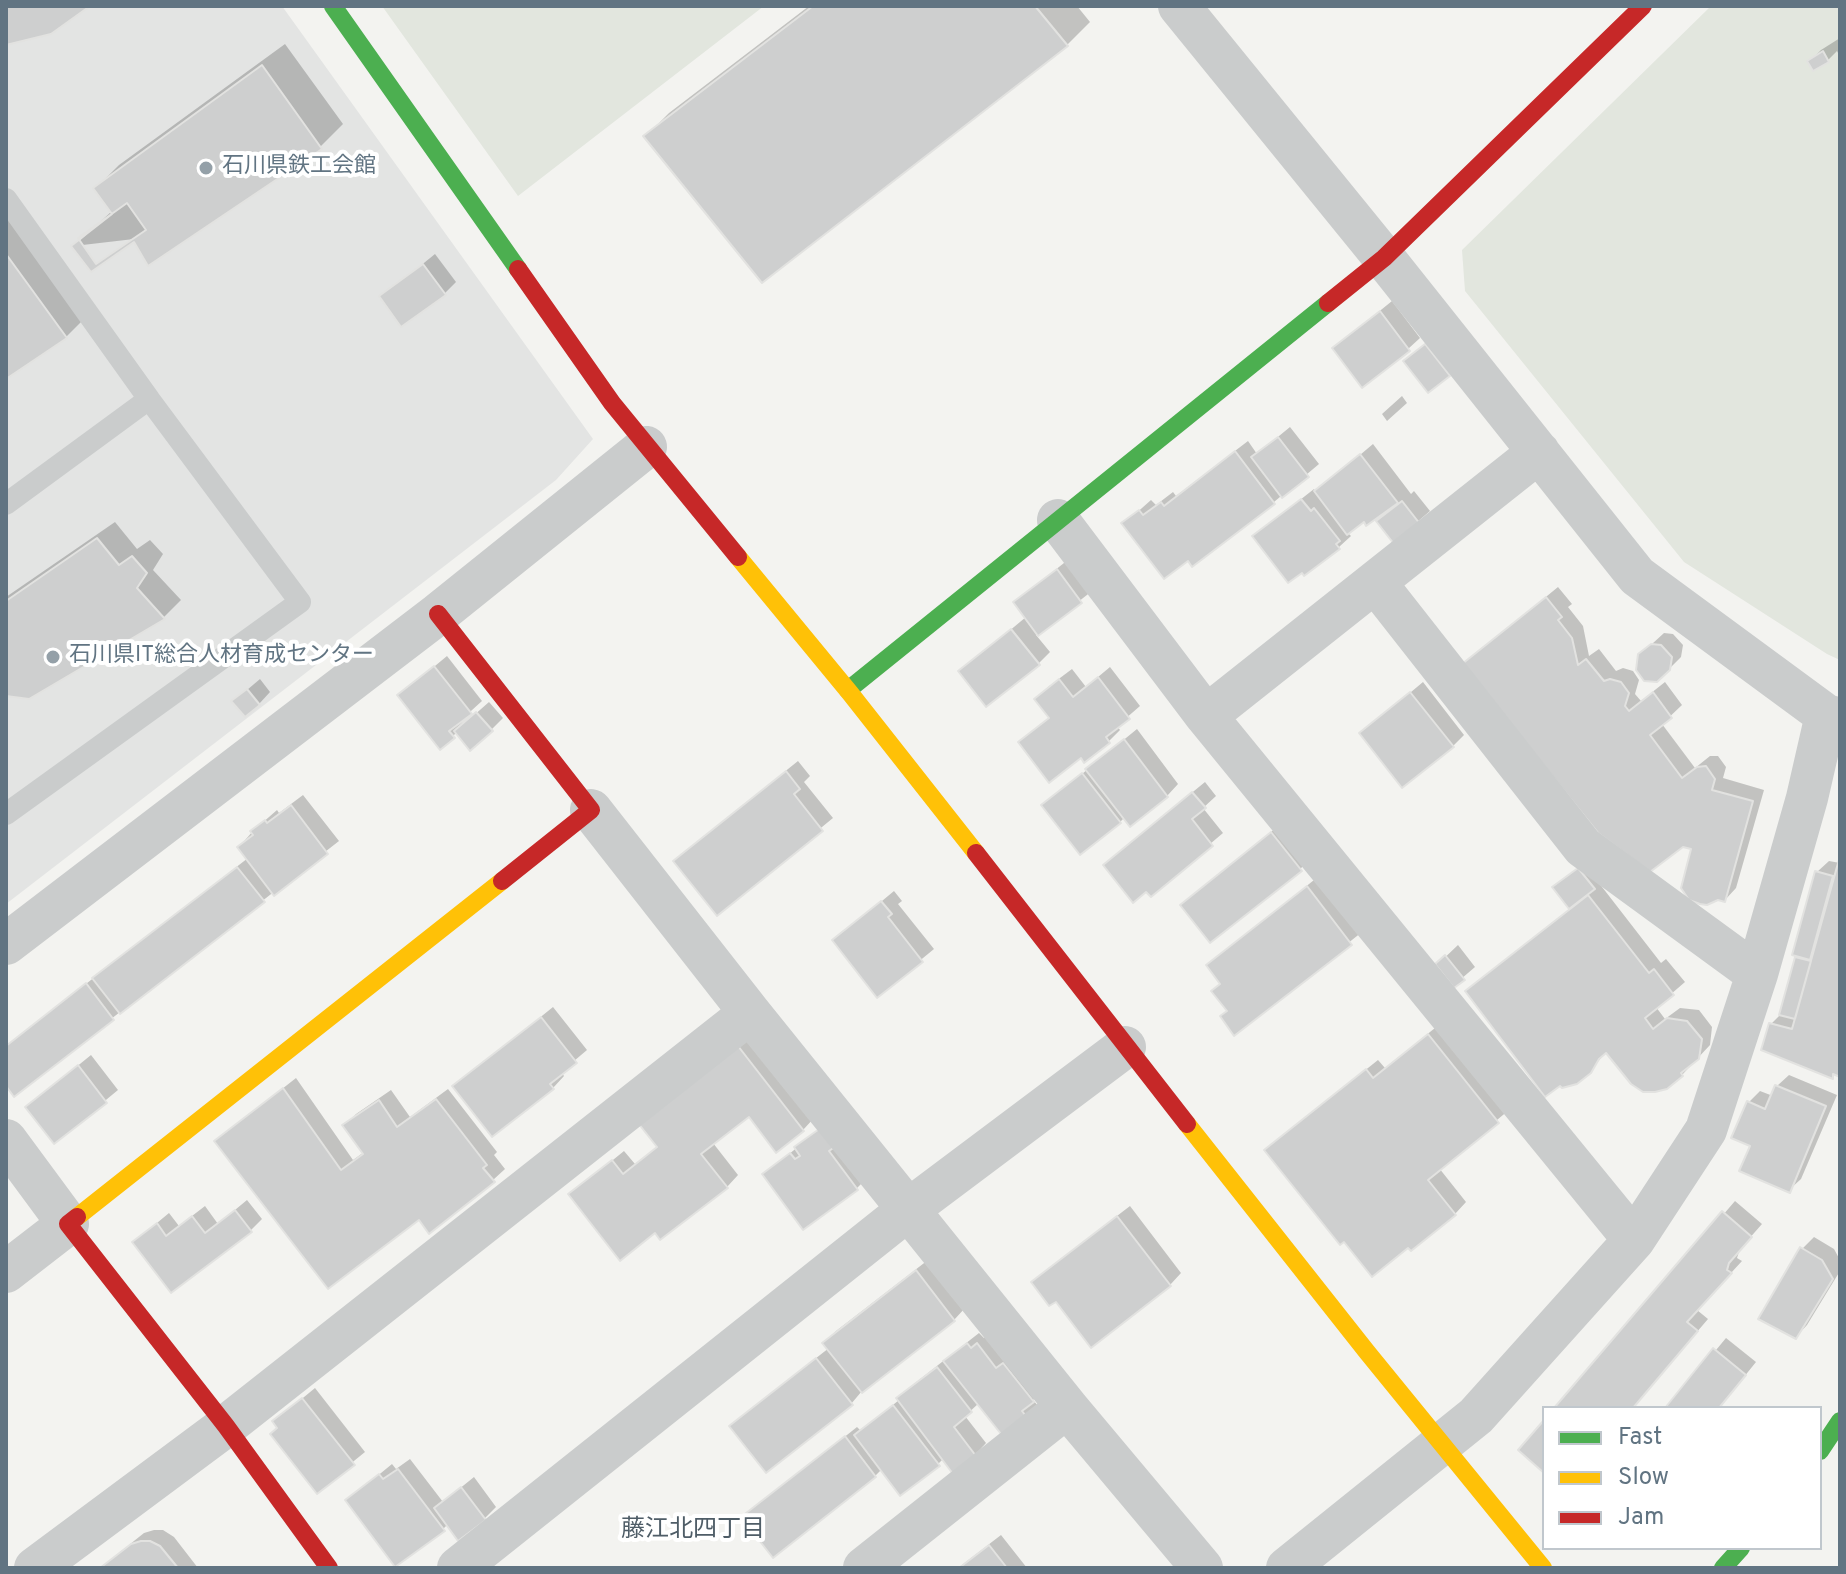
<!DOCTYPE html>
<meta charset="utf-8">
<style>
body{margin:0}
#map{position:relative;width:1846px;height:1574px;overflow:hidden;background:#f3f3f0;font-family:Overpass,sans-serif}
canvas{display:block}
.frame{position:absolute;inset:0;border:8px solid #617482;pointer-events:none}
.legend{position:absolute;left:1542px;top:1406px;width:280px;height:144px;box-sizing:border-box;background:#fff;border:2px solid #c0c7cd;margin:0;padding:10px 14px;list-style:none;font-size:24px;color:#617482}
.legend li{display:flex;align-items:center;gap:16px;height:40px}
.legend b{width:40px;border:2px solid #c0c7cd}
</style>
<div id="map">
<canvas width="1846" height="1574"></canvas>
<div class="frame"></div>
<ul class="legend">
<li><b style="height:10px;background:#4caf50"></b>Fast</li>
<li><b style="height:10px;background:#ffc107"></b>Slow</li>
<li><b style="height:10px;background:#c62828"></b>Jam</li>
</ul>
</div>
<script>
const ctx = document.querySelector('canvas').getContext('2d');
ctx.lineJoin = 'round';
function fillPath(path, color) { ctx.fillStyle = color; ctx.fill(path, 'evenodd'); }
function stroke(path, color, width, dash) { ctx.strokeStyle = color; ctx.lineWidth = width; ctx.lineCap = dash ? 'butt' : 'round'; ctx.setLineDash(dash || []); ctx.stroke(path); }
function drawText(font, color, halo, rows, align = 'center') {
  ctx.font = font + ' Overpass,"Noto Sans JP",sans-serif'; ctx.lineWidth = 8; ctx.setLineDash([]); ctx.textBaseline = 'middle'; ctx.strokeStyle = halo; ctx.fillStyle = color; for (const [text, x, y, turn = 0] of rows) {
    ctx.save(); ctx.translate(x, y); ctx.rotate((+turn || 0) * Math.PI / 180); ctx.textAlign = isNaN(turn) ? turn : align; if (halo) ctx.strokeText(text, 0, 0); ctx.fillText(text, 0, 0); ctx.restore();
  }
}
fillPath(new Path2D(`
 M6 6H282L593 439 556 480 6 904Z`), '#e3e4e3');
fillPath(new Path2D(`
 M382 6H764L518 196Z
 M1711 6H1840V660L1827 654 1684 562 1465 291 1462 250Z`), '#e2e6de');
fillPath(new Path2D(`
 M809 6H1077L1090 22 1067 45 646 136 669 113Z
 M1840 38V57L1837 51 1828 60 1810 61 1821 50Z
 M285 44 343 124 320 147 134 239 74 246 112 211 96 188 119 165Z
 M6 199 89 314 66 337 6 376Z
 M435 254 456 282 444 294 382 297Z
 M1392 301 1420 338 1408 349 1334 348Z
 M1402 396 1407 403 1387 421 1382 414Z
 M1290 427 1319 464 1274 502 1193 565 1188 558 1124 524 1151 500 1156 505 1173 492 1176 496 1248 441 1257 454Z
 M1373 444 1411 494 1414 491 1430 511 1395 541 1375 517 1364 520 1347 532 1351 536 1339 547 1305 573 1254 536 1314 489 1316 492Z
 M115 522 137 549 150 540 163 554 153 570 181 600 164 617 28 697 6 694V597Z
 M1069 559 1092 591 1036 635 1050 652 1038 664 961 671 1026 617 1015 602Z
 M1558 587 1572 604 1568 607 1583 626 1589 656 1599 649 1616 671 1623 668 1633 671 1639 680 1635 694 1641 701 1665 682 1682 705 1662 724 1695 768 1710 756H1718L1726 767 1723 778 1764 790 1736 888 1725 900 1694 847 1464 664Z
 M1664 633 1673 634 1683 645 1681 657 1669 669 1640 655Z
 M447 656 482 701 461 720 464 724 489 702 503 718 491 730 457 732 453 736 400 695Z
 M1110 667 1140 706 1117 726 1120 730 1109 741 1082 755 1020 742 1050 717 1037 699 1048 687 1072 669 1086 687Z
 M260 679 270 692 259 704 234 701Z
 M1423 682 1464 735 1453 746 1362 733Z
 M1137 729 1178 784 1167 796 1130 824 1125 817 1120 822 1044 805Z
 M798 761 810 776 804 782 833 818 717 913 687 850Z
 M1205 782 1216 796 1203 808 1223 833 1151 894 1117 854Z
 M303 795 339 841 15 1094 6 1083V1046L248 858 239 847 253 831 277 810 279 813Z
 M1283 822 1312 858 1300 869 1183 905Z
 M1590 858 1599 883 1661 963 1666 959 1685 982 1656 1007 1665 1019 1680 1008 1699 1010 1712 1027 1710 1045 1682 1075 1607 1051 1590 1071 1571 908 1555 887Z
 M1829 861 1840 863V1074L1836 1073 1832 1077 1771 1024 1782 1013 1817 872Z
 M1319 876 1362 932 1235 1033 1222 983 1208 965Z
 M894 891 902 901 898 904 934 949 878 995 835 940Z
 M1458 945 1475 967 1454 985 1438 964Z
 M553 1007 587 1050 561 1072 564 1076 553 1088 455 1086Z
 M1440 1024 1509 1110 1439 1168 1466 1202 1455 1214 1279 1139 1378 1060 1385 1068Z
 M750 1036 814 1118 803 1130 749 1114 713 1143 738 1175 727 1187 656 1230 571 1194 624 1151 635 1164 658 1146 641 1123Z
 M91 1055 118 1090 55 1142 27 1107Z
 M1789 1075 1837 1095 1801 1179 1789 1190 1752 1145 1749 1102 1760 1091 1773 1096 1777 1086Z
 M296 1078 353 1160 364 1152 345 1126 356 1114 391 1090 410 1117 448 1089 497 1152 494 1155 505 1169 493 1180 419 1217 216 1141Z
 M834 1117 868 1177 856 1189 765 1174Z
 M247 1200 262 1219 250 1231 134 1242 169 1213 179 1226 205 1206 218 1224Z
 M1735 1201 1762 1224 1740 1249 1737 1258 1742 1261 1697 1310 1708 1319 1632 1408H1557Z
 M1130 1206 1181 1273 1170 1285 1045 1271Z
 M1814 1237 1834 1249 1840 1260V1271L1807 1325 1796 1337 1802 1249Z
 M928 1260 965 1308 954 1320 862 1391 851 1404 743 1415 829 1348 824 1343 836 1331Z
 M979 1333 984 1338 989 1333 1044 1389 1033 1400 1039 1407 1027 1418 979 1403 965 1416 986 1443 975 1455 944 1458 938 1464 882 1469 875 1476 744 1517 857 1427 861 1431 899 1400 910 1387Z
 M1726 1338 1756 1362 1719 1408H1668Z
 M315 1388 365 1452 317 1491 275 1421Z
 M410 1459 443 1502 474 1477 496 1507 485 1518 448 1524 443 1529 348 1500 392 1464 396 1469Z
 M154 1530H163L174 1537 198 1568H100L144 1533Z
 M1001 1535 1027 1568H958Z`), '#0003');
const building = new Path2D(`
 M6 6H90L51 34 6 45Z
 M813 6H1035L1068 46 762 283 643 136Z
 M1823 51 1829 62 1813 71 1807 61Z
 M262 65 322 149 148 266 134 242 91 272 71 246 112 214 93 188Z
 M127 203 146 230 96 264 78 238Z
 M6 254 67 338 6 379Z
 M423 264 446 295 401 327 379 296Z
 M1380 311 1410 351 1362 388 1332 348Z
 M1425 344 1450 376 1428 393 1403 361Z
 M1278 437 1309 477 1282 498 1251 457Z
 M1235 451 1275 504 1192 567 1188 561 1164 579 1121 523 1139 510 1143 515 1161 502 1164 506Z
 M1360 454 1398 503 1366 526 1364 522 1347 535 1314 491Z
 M1301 499 1311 511 1314 508 1340 541 1336 544 1340 549 1304 576 1302 573 1288 583 1252 536Z
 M1402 501 1420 524 1394 544 1376 521Z
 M97 538 119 565 132 556 147 573 137 588 165 619 29 699 6 696V601Z
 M1057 569 1082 603 1038 636 1013 602Z
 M1546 597 1562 617 1558 620 1572 638 1578 665 1586 659 1604 681 1610 679 1621 682 1629 693 1625 706 1629 711 1653 692 1672 718 1650 735 1682 778 1697 767 1706 766 1715 779 1712 790 1753 801 1725 902 1718 900 1707 905 1700 904 1689 900 1681 888 1691 849 1683 847 1650 872 1598 833 1462 664Z
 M1011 629 1040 665 986 707 958 671Z
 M1651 644 1661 645 1672 657 1670 670 1657 682 1644 681 1636 670 1638 654Z
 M434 666 472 714 449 731 455 738 440 750 397 695Z
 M1098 677 1130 719 1106 737 1110 743 1084 763 1081 758 1049 783 1018 742 1049 718 1034 699 1059 679 1073 697Z
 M247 689 260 705 245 717 231 701Z
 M1410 692 1454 747 1402 788 1359 733Z
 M476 712 493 731 470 751 454 731Z
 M1124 739 1168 797 1130 827 1085 769Z
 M786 771 800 789 794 794 823 831 717 916 673 861Z
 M1082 773 1121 823 1080 855 1041 805Z
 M1192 792 1206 808 1192 819 1213 846 1151 897 1146 892 1133 903 1103 865Z
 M291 805 328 854 274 896 237 847 253 835 250 831 265 820 267 823Z
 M1271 832 1302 871 1210 943 1180 905Z
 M1840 856V1077L1833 1074V1079L1761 1050 1769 1023 1792 1029Z
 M237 867 265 902 120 1014 92 978Z
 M1578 868 1595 889 1569 909 1552 887Z
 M1815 871 1833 876 1810 960 1792 955Z
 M1307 886 1352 945 1234 1036 1220 1016 1227 1011 1211 991 1220 984 1206 965Z
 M1588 895 1649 973 1654 969 1674 995 1645 1018 1653 1029 1667 1018 1687 1021 1702 1039 1699 1059 1681 1073 1683 1076 1667 1089 1655 1092H1643L1631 1084 1606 1053 1599 1059 1591 1073 1577 1084 1562 1088 1560 1086 1545 1097 1465 991Z
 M881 901 892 914 888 917 923 962 877 998 832 940Z
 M1445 955 1465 980 1454 988 1435 964Z
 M1795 957 1811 961 1795 1019 1779 1015Z
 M86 983 114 1020 14 1097 6 1086V1046Z
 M541 1017 577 1063 550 1084 554 1089 492 1137 452 1086Z
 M1428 1034 1499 1123 1428 1180 1456 1215 1411 1251 1408 1248 1372 1277 1344 1242 1340 1245 1264 1150 1366 1069 1373 1078Z
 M738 1046 804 1131 776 1153 749 1117 701 1154 728 1188 660 1240 655 1233 620 1261 568 1194 612 1160 623 1174 657 1147 638 1123Z
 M78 1065 107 1103 54 1144 25 1107Z
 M1775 1085 1826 1106 1790 1193 1739 1171 1750 1146 1731 1138 1747 1101 1765 1109Z
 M283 1088 341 1170 363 1154 342 1125 379 1100 397 1127 436 1099 487 1165 483 1168 495 1182 429 1234 419 1220 328 1289 214 1141Z
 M822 1127 836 1146 829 1151 858 1190 803 1230 762 1174 790 1153 795 1159 800 1156 794 1147Z
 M235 1210 252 1232 171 1293 132 1242 157 1223 166 1236 192 1216 205 1233Z
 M1722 1211 1752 1237 1729 1263 1727 1270 1732 1273 1687 1322 1698 1331 1633 1408H1554Z
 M1117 1216 1171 1286 1091 1348 1056 1302 1049 1306 1031 1282Z
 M1800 1247 1822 1260 1833 1279 1796 1339 1758 1319Z
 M916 1270 955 1321 862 1393 822 1343Z
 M967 1343 971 1348 977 1343 996 1368 1003 1363 1034 1402 1022 1411 1029 1420 1005 1439 943 1361Z
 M1713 1348 1746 1375 1719 1408H1665Z
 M816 1358 853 1405 766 1473 729 1426Z
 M937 1367 972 1412 954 1427 976 1456 953 1474 896 1398Z
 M302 1398 355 1465 317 1494 270 1434 277 1428 272 1421Z
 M893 1405 940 1466 900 1496 854 1435Z
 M1544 1420V1473L1518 1450Z
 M845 1436 876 1477 773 1558 741 1517Z
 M398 1469 445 1531 395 1567 345 1500 379 1474 383 1479Z
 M461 1487 486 1520 458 1541 434 1508Z
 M141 1541H150L160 1546 178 1568H100L131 1544Z
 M989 1545 1007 1568H959Z`);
fillPath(building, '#cecfcf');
stroke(building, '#e2e2e0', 2);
stroke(new Path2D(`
 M6 199 149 399 6 504
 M6 814 300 602 149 399`), '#cacccc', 22);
stroke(new Path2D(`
 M1179 6 1384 258 1637 576 1826 715 1840 719
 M1058 520 1206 716 1634 1240
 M1375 582 1583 847 1757 974
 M1206 716 1539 452
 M591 810 750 1013 1067 1407 864 1568
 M6 944 438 614 646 447
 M6 1140 68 1224 6 1272
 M1067 1407 1202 1568
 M35 1568 226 1426 750 1013
 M458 1568 909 1209 1125 1047
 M1287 1568 1476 1416 1634 1240 1706 1130 1757 974 1807 798 1826 715`), '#cacccc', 42);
stroke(new Path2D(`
 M333 6 518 269
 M848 690 1328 303
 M1820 1451 1840 1421
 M1723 1568 1741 1548`), '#4caf50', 18);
stroke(new Path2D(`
 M738 557 850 693 976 853
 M1187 1124 1367 1352 1543 1568
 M77 1217 502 881`), '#ffc107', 18);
stroke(new Path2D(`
 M518 269 612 403 738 557
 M1328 303 1384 258 1643 6
 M438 614 591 810 502 881
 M976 853 1187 1124
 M77 1217 68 1224 226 1426 329 1568`), '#c62828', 18);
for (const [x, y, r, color] of [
 [206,168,8,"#94a0a8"],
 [53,657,8,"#94a0a8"]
]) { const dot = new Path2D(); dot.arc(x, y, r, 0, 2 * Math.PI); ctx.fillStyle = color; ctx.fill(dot); stroke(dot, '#fff', 3); }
drawText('22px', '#617482', '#fff', [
 ["石川県鉄工会館",222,168],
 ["石川県IT総合人材育成センター",69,657]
], 'left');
drawText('24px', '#4f5d67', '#fff', [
 ["藤江北四丁目",693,1531]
]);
</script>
